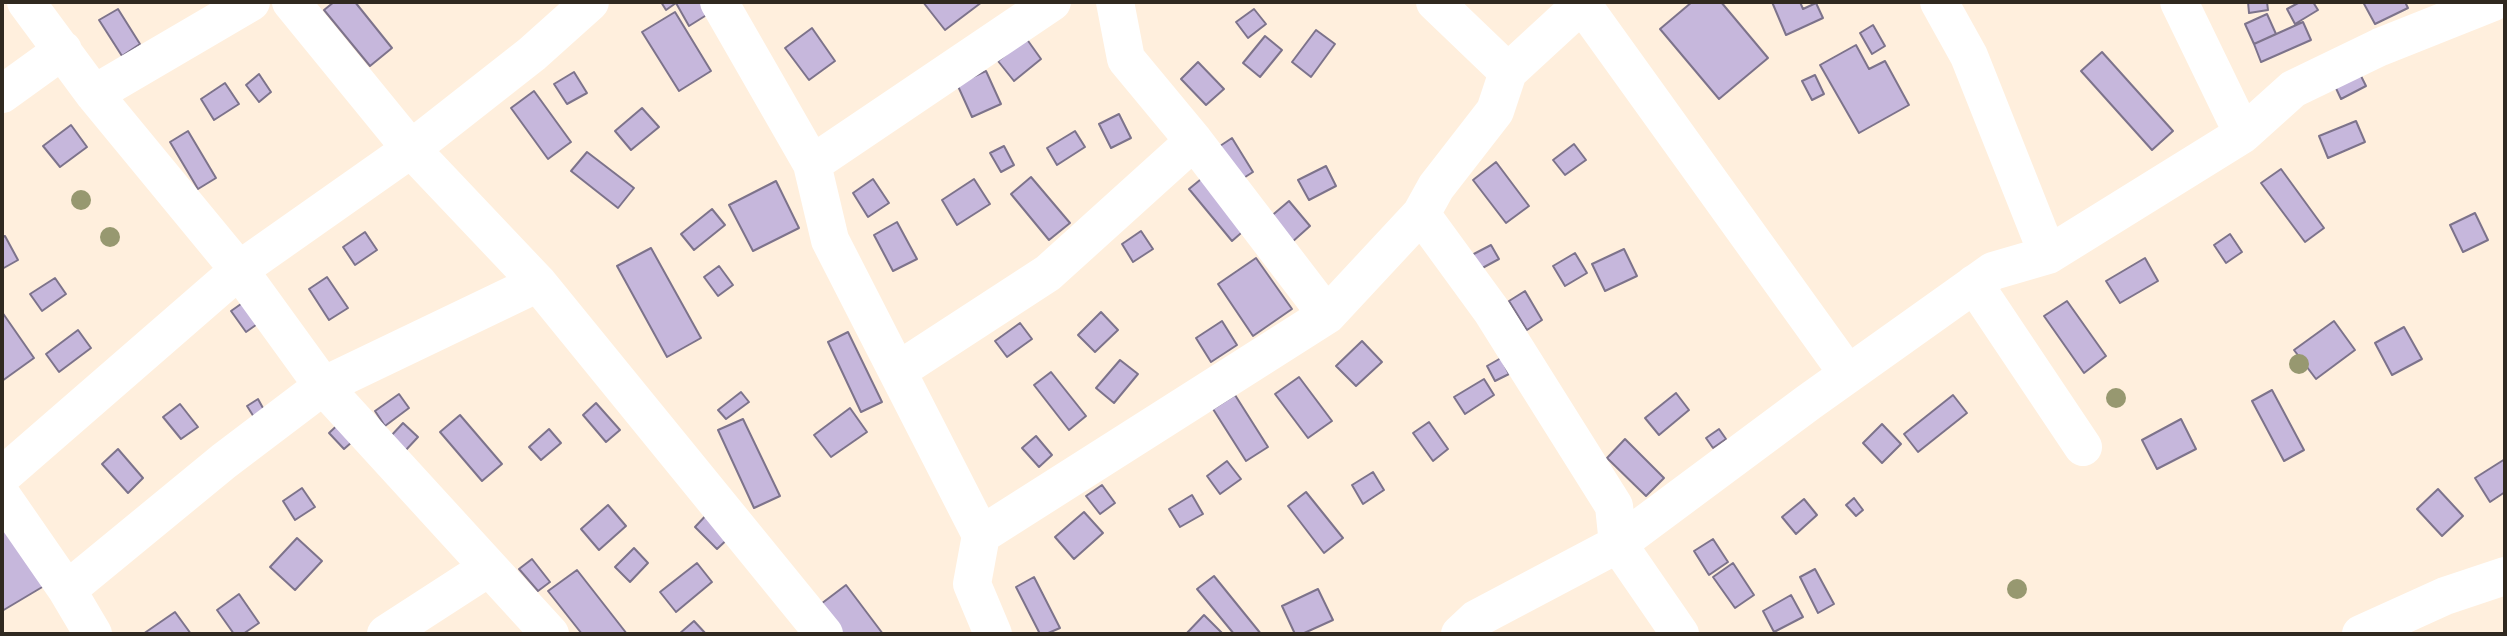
<!DOCTYPE html>
<style>
body{margin:0}
#map{position:relative;width:2507px;height:636px;overflow:hidden;background:#ffefdd;font-family:Lato,sans-serif}
canvas{display:block}
.frame{position:absolute;inset:0;border:4px solid #302920;pointer-events:none}
</style>
<div id="map">
<canvas width="2507" height="636"></canvas>
<div class="frame"></div>
</div>
<script>
const ctx = document.querySelector('canvas').getContext('2d');
ctx.lineJoin = 'round';
function fillPath(path, color) { ctx.fillStyle = color; ctx.fill(path, 'evenodd'); }
function stroke(path, color, width, dash) { ctx.strokeStyle = color; ctx.lineWidth = width; ctx.lineCap = dash ? 'butt' : 'round'; ctx.setLineDash(dash || []); ctx.stroke(path); }
const building = new Path2D(`
 M334 2H355L392 48 370 66 324 10Z
 M661 2H707L713 11 689 26 676 3 666 10Z
 M923 2H982L945 30Z
 M1692 2H1721L1768 58 1719 99 1660 29Z
 M1772 2H1800L1803 9 1816 3 1823 18 1786 35Z
 M2248 2H2267L2268 10 2249 13Z
 M2300 2H2313L2318 10 2295 24 2287 9Z
 M2363 2H2405L2408 8 2375 24Z
 M118 9 140 44 122 56 99 20Z
 M1254 9 1266 24 1248 38 1236 22Z
 M675 12 711 71 679 91 642 32Z
 M2267 14 2276 34 2254 44 2245 24Z
 M2303 22 2311 40 2261 62 2254 44Z
 M1873 25 1885 46 1872 54 1860 33Z
 M812 28 835 61 809 80 785 48Z
 M1316 30 1335 44 1311 77 1292 62Z
 M1265 36 1282 50 1260 77 1243 63Z
 M1026 38 1041 59 1014 81 998 61Z
 M1856 45 1869 69 1885 61 1909 105 1859 133 1820 65Z
 M2102 52 2173 131 2152 150 2081 71Z
 M1198 62 1224 89 1206 105 1181 79Z
 M986 71 1001 104 972 117 957 84Z
 M574 72 587 93 567 104 554 84Z
 M2359 72 2366 86 2341 99 2334 84Z
 M259 74 271 92 259 102 246 85Z
 M1815 75 1824 94 1812 100 1802 81Z
 M225 83 239 104 214 120 201 99Z
 M534 91 571 142 548 159 511 108Z
 M642 108 659 127 631 150 615 131Z
 M1119 114 1131 138 1111 148 1099 124Z
 M2356 121 2365 142 2328 158 2319 136Z
 M71 125 87 147 60 167 43 146Z
 M188 131 216 178 198 189 170 142Z
 M1075 131 1085 147 1057 165 1047 148Z
 M1232 138 1253 172 1242 179 1220 146Z
 M1574 144 1586 160 1565 175 1553 160Z
 M1004 146 1014 165 1001 172 990 153Z
 M587 152 634 188 618 208 571 171Z
 M1496 162 1529 206 1506 223 1473 180Z
 M1326 166 1336 186 1309 200 1298 180Z
 M2281 169 2324 228 2305 242 2261 183Z
 M1206 175 1248 227 1232 241 1189 189Z
 M1031 177 1070 223 1049 240 1011 194Z
 M873 179 889 203 868 217 853 193Z
 M974 179 990 204 957 225 942 200Z
 M776 181 799 228 753 251 729 205Z
 M1289 201 1310 226 1291 243 1269 218Z
 M712 209 725 225 694 250 681 234Z
 M2475 213 2488 240 2463 252 2450 225Z
 M897 222 917 259 893 271 874 235Z
 M1141 231 1153 249 1133 262 1122 244Z
 M365 232 377 250 355 265 343 247Z
 M2230 234 2242 252 2226 263 2214 245Z
 M5 236 18 260 2 269V237Z
 M1491 245 1499 259 1475 272 1468 257Z
 M651 248 701 338 667 357 617 266Z
 M1624 249 1637 276 1605 291 1592 264Z
 M1575 253 1587 273 1565 286 1553 266Z
 M1256 258 1292 309 1253 336 1218 284Z
 M2145 258 2158 281 2120 303 2106 281Z
 M719 266 733 285 718 296 704 277Z
 M327 277 348 308 329 320 309 289Z
 M55 278 66 294 42 311 30 294Z
 M1525 291 1542 320 1527 330 1509 301Z
 M248 299 263 320 246 332 231 311Z
 M2067 301 2106 356 2084 373 2044 316Z
 M2 312 34 358 2 381Z
 M1101 312 1118 330 1095 352 1078 335Z
 M1222 321 1237 345 1211 362 1196 338Z
 M2334 321 2355 350 2316 379 2294 350Z
 M1020 323 1032 339 1007 357 995 341Z
 M2404 327 2422 359 2392 375 2375 343Z
 M78 330 91 348 59 372 46 354Z
 M848 332 882 402 861 412 828 342Z
 M1362 341 1382 362 1356 386 1336 366Z
 M1501 358 1509 374 1495 381 1487 366Z
 M1120 360 1138 374 1114 403 1096 388Z
 M1051 372 1086 416 1069 430 1034 385Z
 M1299 377 1332 421 1308 438 1275 394Z
 M1484 379 1494 395 1465 414 1454 397Z
 M2272 390 2304 450 2284 461 2252 401Z
 M741 392 749 402 726 419 718 410Z
 M1676 393 1689 410 1659 435 1645 418Z
 M399 394 409 408 385 426 375 411Z
 M1235 395 1268 447 1246 461 1213 409Z
 M1953 395 1967 413 1918 452 1904 434Z
 M258 399 269 419 259 425 247 406Z
 M596 403 620 430 606 442 583 415Z
 M180 404 198 427 181 439 163 417Z
 M850 408 867 432 831 457 814 435Z
 M460 415 502 464 482 481 440 432Z
 M346 417 361 434 344 449 329 433Z
 M743 419 780 496 754 508 718 430Z
 M2181 419 2196 449 2157 469 2142 440Z
 M1429 422 1448 449 1433 461 1413 433Z
 M403 423 418 437 405 451 390 437Z
 M1882 424 1901 444 1882 463 1863 443Z
 M549 429 561 443 541 460 529 447Z
 M1719 429 1726 439 1713 448 1706 438Z
 M1036 436 1052 455 1039 467 1022 448Z
 M1625 439 1664 478 1646 496 1607 458Z
 M118 449 143 478 128 493 102 464Z
 M2505 459V492L2490 502 2475 478Z
 M1227 461 1241 479 1220 494 1207 476Z
 M1373 472 1384 490 1363 504 1352 485Z
 M1102 485 1115 503 1100 514 1086 496Z
 M302 488 315 507 295 520 283 501Z
 M2438 489 2463 516 2442 536 2417 509Z
 M1306 492 1343 538 1324 553 1288 506Z
 M1192 495 1203 514 1180 527 1169 509Z
 M1854 498 1863 510 1856 516 1846 505Z
 M1804 499 1817 515 1796 534 1782 517Z
 M608 505 626 526 599 550 581 529Z
 M710 511 733 534 717 549 695 527Z
 M1084 512 1103 533 1074 559 1055 537Z
 M13 524 49 583 2 611V531Z
 M297 538 322 561 295 590 270 567Z
 M1713 539 1728 562 1709 575 1694 551Z
 M634 548 648 563 630 582 615 567Z
 M532 559 550 582 538 591 519 569Z
 M697 563 712 582 676 612 660 592Z
 M1733 563 1754 595 1735 608 1713 577Z
 M1815 569 1834 604 1818 613 1800 577Z
 M577 570 627 634H582L548 591Z
 M1214 576 1261 634H1234L1197 589Z
 M1034 577 1060 628 1046 634H1040L1016 587Z
 M846 585 883 634H831L813 610Z
 M1318 589 1333 620 1302 634H1295L1282 606Z
 M239 594 259 623 243 634H234L217 610Z
 M1791 595 1803 617 1774 632 1763 611Z
 M175 612 191 634H143Z
 M1204 615 1223 634H1186Z
 M694 621 706 634H679Z`);
fillPath(building, '#c6b7dc');
stroke(building, '#7d738b', 2);
stroke(new Path2D(`
 M26 2 94 94 239 270 323 386 550 634
 M291 2 411 149 538 283 824 634
 M719 2 812 164 830 240 981 535 972 584 993 634
 M1115 2 1126 59 1194 141 1327 315
 M1435 2 1508 72
 M1939 2 1969 56 2048 255
 M2179 2 2243 134
 M1582 4 1848 374
 M2 94 63 50
 M94 94 251 2
 M812 164 1052 2
 M1421 214 1491 310 1614 506 1618 544 1680 634
 M1974 284 2083 447
 M899 370 1048 273 1194 141
 M2 476 239 270 411 149 532 54 590 2
 M2 496 67 590 93 634
 M981 535 1327 315 1421 214 1436 187 1495 111 1508 72 1584 2
 M67 590 224 461 323 386 538 283
 M386 634 488 568
 M1460 634 1476 619 1618 544 1809 402 1993 271 2048 255 2243 134 2293 89 2380 47 2493 2
 M2361 634 2445 596 2505 576`), '#fff', 38);
ctx.fillStyle = '#979870';
for (const [x, y] of [
 [81,200],
 [110,237],
 [2299,364],
 [2116,398],
 [2017,589]
]) { ctx.beginPath(); ctx.arc(x, y, 10, 0, 2 * Math.PI); ctx.fill(); }
</script>
